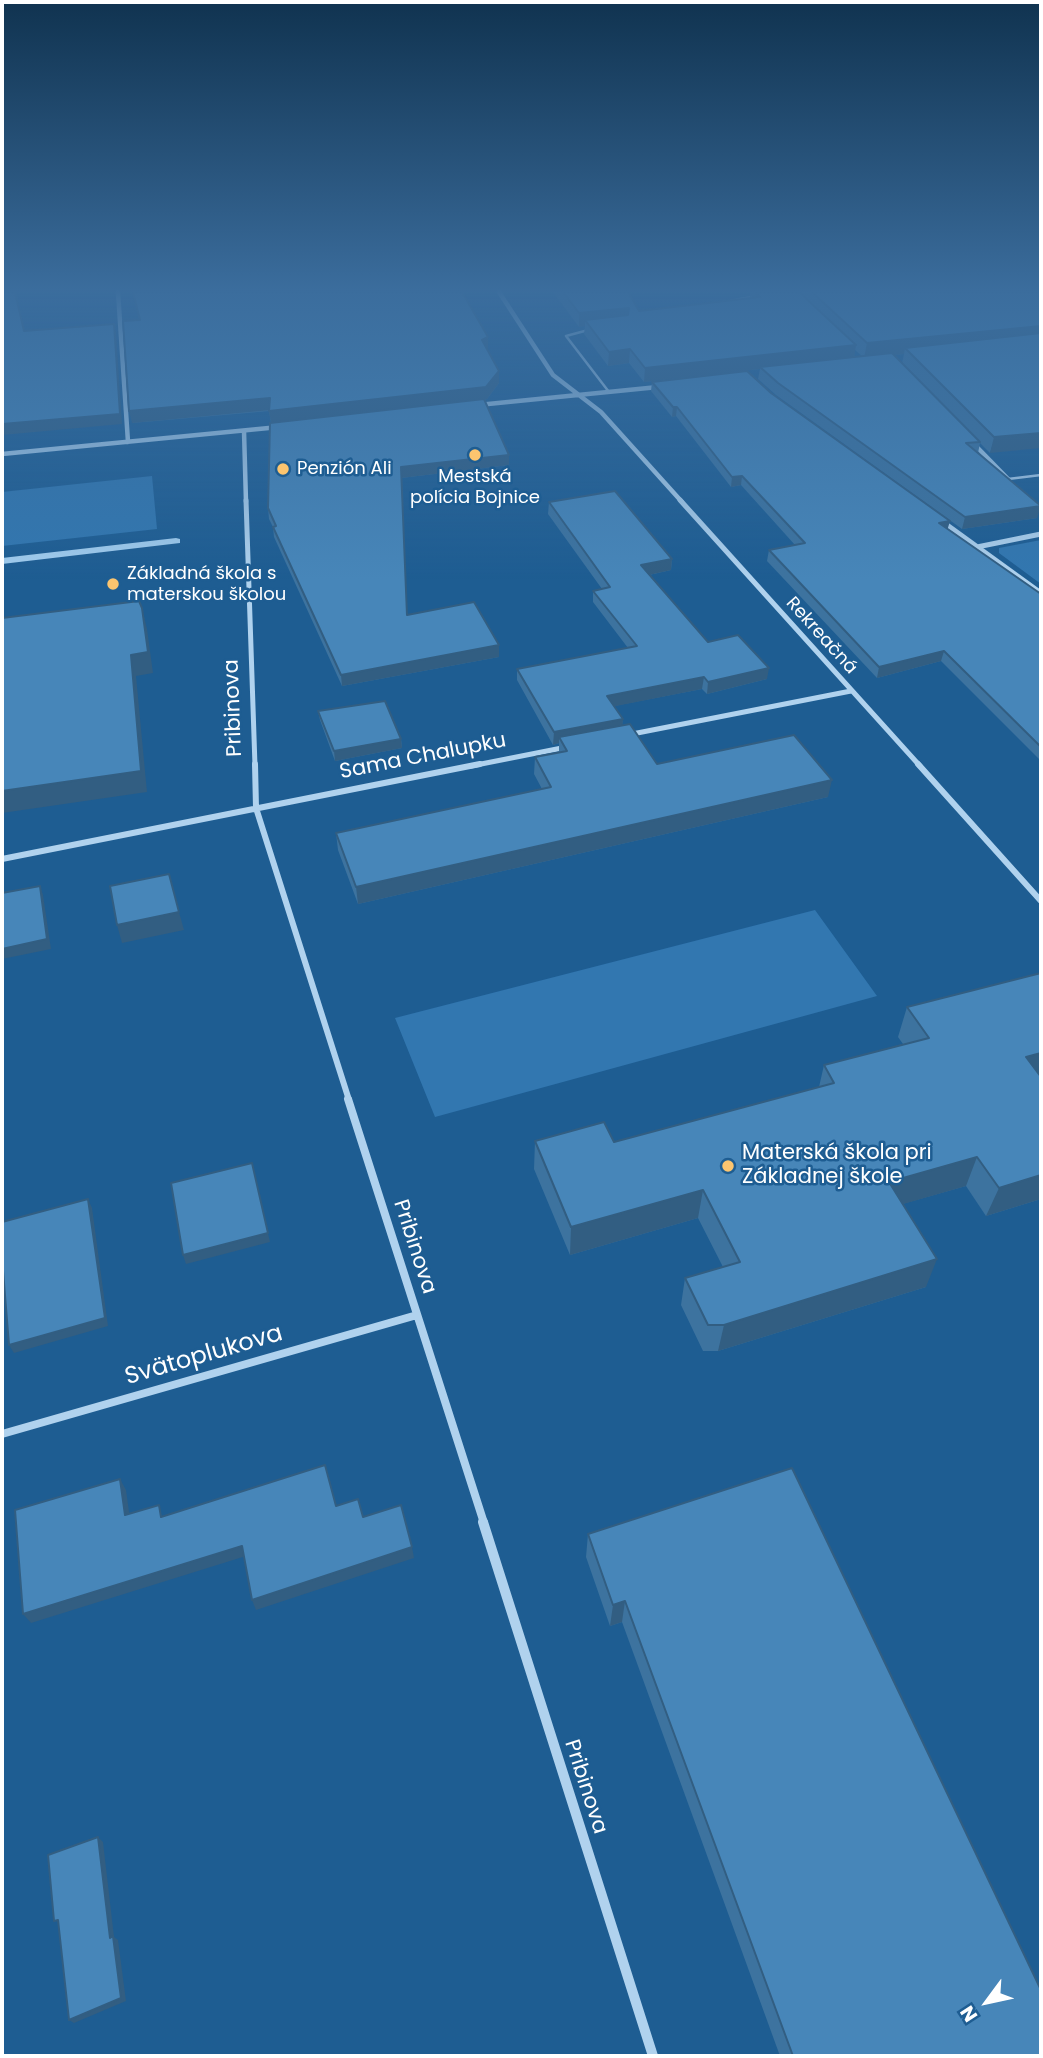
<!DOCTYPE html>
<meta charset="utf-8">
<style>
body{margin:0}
#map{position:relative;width:1043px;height:2058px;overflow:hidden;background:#1e5d92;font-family:Poppins,sans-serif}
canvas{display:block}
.frame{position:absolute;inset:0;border:4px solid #fff;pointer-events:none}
.north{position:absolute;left:952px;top:1967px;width:70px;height:70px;-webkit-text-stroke:5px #1e5d92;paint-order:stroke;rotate:237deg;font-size:19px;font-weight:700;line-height:28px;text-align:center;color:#fff}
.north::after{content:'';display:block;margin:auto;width:24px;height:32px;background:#fff;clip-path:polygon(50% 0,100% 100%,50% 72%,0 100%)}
</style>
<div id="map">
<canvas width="1043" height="2058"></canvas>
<div class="frame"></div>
<div class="north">N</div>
</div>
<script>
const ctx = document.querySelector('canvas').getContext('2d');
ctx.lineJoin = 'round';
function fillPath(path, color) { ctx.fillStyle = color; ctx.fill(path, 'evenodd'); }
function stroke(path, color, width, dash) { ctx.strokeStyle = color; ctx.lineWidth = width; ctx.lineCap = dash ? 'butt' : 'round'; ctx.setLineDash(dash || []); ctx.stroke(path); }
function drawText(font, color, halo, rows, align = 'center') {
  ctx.font = font + ' Poppins,sans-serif'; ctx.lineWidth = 5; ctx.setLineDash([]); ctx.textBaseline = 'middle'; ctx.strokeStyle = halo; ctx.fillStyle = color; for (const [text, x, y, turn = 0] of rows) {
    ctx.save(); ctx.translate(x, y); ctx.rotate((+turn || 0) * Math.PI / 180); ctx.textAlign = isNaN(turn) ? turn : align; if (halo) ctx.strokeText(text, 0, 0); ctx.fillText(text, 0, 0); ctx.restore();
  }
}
fillPath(new Path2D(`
 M152 476 157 529 2 546V492Z
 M1041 540V584L999 553V548Z
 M815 910 877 996 435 1117 395 1018Z`), '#3277b0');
fillPath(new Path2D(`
 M176 538 180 539V543L2 564V558Z`), '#a3ceef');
stroke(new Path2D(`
 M725 302 756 296
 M592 329 566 336 609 392
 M1008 479 1041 475`), '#b0d2ee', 2.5);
stroke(new Path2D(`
 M118 292 128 442
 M499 292 553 375 601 412 682 502
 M478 405 658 387
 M244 431 246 502
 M973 443 1008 479
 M2 454 279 427`), '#b0d2ee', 4.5);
stroke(new Path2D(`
 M246 500 255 766
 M680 500 920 766
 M943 522 1041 593
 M977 547 1041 534
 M627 735 851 691
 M471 766 567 747`), '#b0d2ee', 5);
stroke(new Path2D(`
 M255 764 256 808 349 1100
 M918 764 1041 901
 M2 859 480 764`), '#b0d2ee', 6);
stroke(new Path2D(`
 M348 1099 484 1523
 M2 1434 417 1315`), '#b0d2ee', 8);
stroke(new Path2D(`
 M483 1522 653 2056`), '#b0d2ee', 10);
fillPath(new Path2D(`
 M133 292H462L488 337 487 349 499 371V383L487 399 484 400 509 455V465L401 478 407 615 499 657 342 686 274 537 273 527 269 519 268 508 271 423 269 411 132 423 140 320Z
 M553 292H628L639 311 750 298V292H1041L990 453 980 443 978 453 1037 518 962 529 776 395 758 379 760 369 644 382 629 363 608 366 584 334 585 326 579 327ZM855 350 862 356 854 357ZM904 354 902 363 894 355Z
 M652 382 771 393 948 529 1041 594V761L941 661 877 678 767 561 769 550 795 545 741 485 731 487 676 416 672 417 651 391Z
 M549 502 672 559 671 570 649 575 708 642 767 679 707 694 702 689 614 706 623 719 622 725 657 764 828 797 358 904 338 850 336 833 542 789 534 774 535 757 559 753V743L553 745 517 680V669L628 648 593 602V591L602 589 548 514Z
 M318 711 401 739 402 748 335 761 320 720Z
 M907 1007 1041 1199 986 1216 966 1186 902 1204 926 1287 718 1351H703L681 1305 685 1278 723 1267 698 1218 570 1255 534 1169 535 1141 614 1142 819 1087 824 1065 903 1044 898 1037Z
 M588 1534 1041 2056H780L622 1622 610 1626 586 1557Z`), '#3d739f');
fillPath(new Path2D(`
 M629 308V322L585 320V326L579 327V313Z
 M114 324 116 333 122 424 2 435V424Z
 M1041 326V340L905 348 904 354 864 358 867 343Z
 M488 337V348L483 352 482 340Z
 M856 345 854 359 760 367V369L644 382 645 368Z
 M630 349 629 363 608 366 609 352Z
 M499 371V383L487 399 271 423 269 411Z
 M270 398 271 410 132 423 129 411Z
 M673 407H677L676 416 672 417Z
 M1041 433V448L990 453 994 437Z
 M509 455V465L401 478V467Z
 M742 476 741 485 731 487 732 477Z
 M1041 506 1037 518 962 529 965 517Z
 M950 521 947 531 939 523Z
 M672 559 671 570 640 577 641 565Z
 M142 608 147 629 153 673 136 676 147 792 2 813V791L131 655Z
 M499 645V657L342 686 341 675Z
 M944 651 941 661 877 678 879 667Z
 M769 668 767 679 707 694 708 682Z
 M704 677 702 689 606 708 607 696Z
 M623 719 622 731 559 737V743L553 745 554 732Z
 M401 739 402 748 335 761 334 751Z
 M832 780 828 797 358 904 356 887Z
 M40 886 43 895 51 949 2 959V949Z
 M179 912 184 930 122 943 117 925Z
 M1041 1053V1079L1026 1057Z
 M977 1157 966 1186 879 1211 889 1182Z
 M252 1163 270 1242 186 1264 183 1255Z
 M1041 1175V1199L986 1216 999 1188Z
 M703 1190 698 1218 570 1255 571 1227Z
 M88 1199 92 1208 108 1326 14 1353 9 1345Z
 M937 1259 926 1287 718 1351 724 1325Z
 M120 1479 126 1490 131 1526 125 1515Z
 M242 1546 246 1556 31 1623 23 1614Z
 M412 1547 414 1558 256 1610 252 1600Z
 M625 1601 622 1622 610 1626 613 1605Z
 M98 1837 103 1842 114 1937 118 1940 126 2001 74 2023 69 2020 110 1938Z`), '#325e82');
const building = new Path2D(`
 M2 292H15L24 331 114 324 120 414 2 424Z
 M133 292H462L488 337 482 340 499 371 486 387 269 411 270 398 129 411 123 321 140 320Z
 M563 292H628L639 311 760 297 755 292H799L856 345 645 368 630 349 609 352 585 320 628 315 629 308 579 313Z
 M812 292H1041V326L867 343Z
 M1041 333V433L994 437 905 348Z
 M892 353 980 442 966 443 1041 506 965 517 778 383 760 367Z
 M747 371 771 393 950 521 939 523 1041 594V747L944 651 879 667 769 550 805 543 742 476 732 477 677 407H673L652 382Z
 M484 399 509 455 401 467 407 615 474 602 499 645 341 675 273 527 276 526 268 508 270 423Z
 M615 491 672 559 641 565 708 642 738 635 769 668 708 682 704 677 607 696 623 719 554 732 517 669 637 646 593 591 610 587 549 502Z
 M139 601 142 608 148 652 131 655 141 771 2 791V618Z
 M385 701 401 739 334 751 318 711Z
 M630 724 657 764 794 735 832 780 356 887 336 833 551 787 535 757 567 751 559 737Z
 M169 874 179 912 117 925 110 886Z
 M40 886 47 939 2 949V893Z
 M1041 973V1053L1026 1057 1041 1077V1175L999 1188 977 1157 889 1182 937 1259 724 1325H708L685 1278 740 1262 703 1190 571 1227 535 1141 604 1122 614 1142 834 1083 824 1065 929 1038 907 1007Z
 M252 1163 268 1233 183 1255 171 1183Z
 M88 1199 105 1318 9 1345 2 1258V1222Z
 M325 1465 336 1506 358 1499 363 1517 401 1505 412 1547 252 1600 242 1546 23 1614 15 1510 120 1479 125 1515 159 1505 161 1517Z
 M792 1468 1041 1990V2056H793L625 1601 613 1605 588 1534Z
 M98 1837 110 1938 113 1936 121 1998 69 2020 58 1920 54 1921 48 1855Z`);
fillPath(building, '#4786b9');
stroke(building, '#325e82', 2);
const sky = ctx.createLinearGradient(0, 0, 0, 580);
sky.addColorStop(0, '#103350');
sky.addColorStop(0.5, '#3b6d9d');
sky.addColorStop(1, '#3b6d9d00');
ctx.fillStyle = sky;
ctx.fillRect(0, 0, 1043, 580);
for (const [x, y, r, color] of [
 [475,455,7,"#fcc56f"],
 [283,469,7,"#fcc56f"],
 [113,584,7,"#fcc56f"],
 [728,1166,7,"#fcc56f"]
]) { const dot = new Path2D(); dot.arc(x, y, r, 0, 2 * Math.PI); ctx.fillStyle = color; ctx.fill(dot); stroke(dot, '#1e5d92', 2.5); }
drawText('18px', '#fff', '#1e5d92', [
 ["Penzión Ali",297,469],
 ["Mestská",475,477,"center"],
 ["polícia Bojnice",475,498,"center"],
 ["Základná škola s",127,574],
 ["materskou školou",127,595]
], 'left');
drawText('18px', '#fff', '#1e5d92', [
 ["Rekreačná",821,636,48]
]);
drawText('21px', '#fff', '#1e5d92', [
 ["Pribinova",234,708,-92],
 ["Sama Chalupku",423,757,-11],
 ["Pribinova",414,1247,72],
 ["Pribinova",585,1787,72]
]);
drawText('21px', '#fff', '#1e5d92', [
 ["Materská škola pri",742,1154],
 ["Základnej škole",742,1178]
], 'left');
drawText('24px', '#fff', '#1e5d92', [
 ["Svätoplukova",204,1356,-16]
]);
</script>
